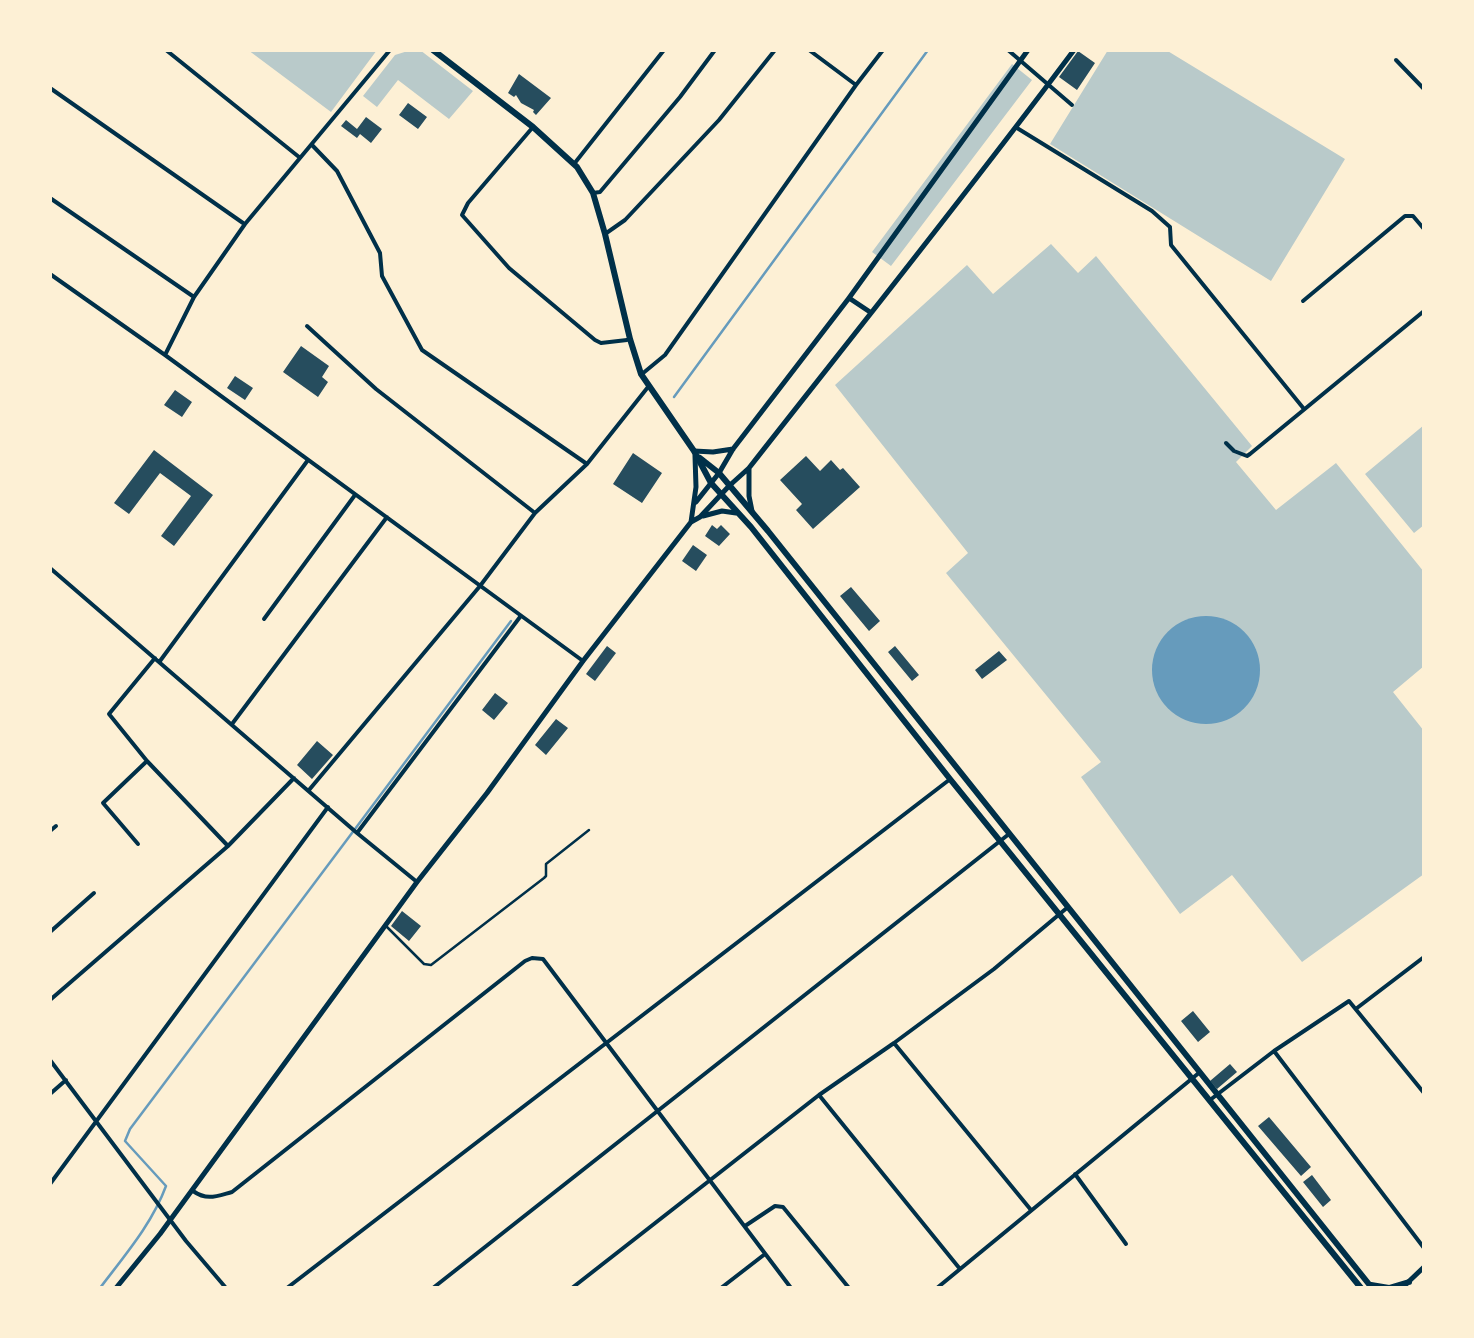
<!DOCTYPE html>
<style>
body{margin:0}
#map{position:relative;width:1474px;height:1338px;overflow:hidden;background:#fdf0d5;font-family:"IBM Plex Sans",sans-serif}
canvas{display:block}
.frame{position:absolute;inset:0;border:52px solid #fdf0d5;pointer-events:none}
</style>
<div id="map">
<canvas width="1474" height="1338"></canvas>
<div class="frame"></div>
</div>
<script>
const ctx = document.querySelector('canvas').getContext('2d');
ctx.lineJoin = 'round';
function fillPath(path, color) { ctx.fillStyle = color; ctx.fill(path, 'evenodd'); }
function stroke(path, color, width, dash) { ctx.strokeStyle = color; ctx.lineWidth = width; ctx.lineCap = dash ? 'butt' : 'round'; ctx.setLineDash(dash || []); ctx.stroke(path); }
fillPath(new Path2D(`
 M248 50H377L331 112Z
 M411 50H420L473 91 449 119 398 80 377 107 363 96 395 55Z
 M1108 50H1166L1345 159 1271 281 1050 144Z
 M1012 64 1032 80 891 266 872 252Z
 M1051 244 1078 273 1096 256 1252 446 1236 462 1276 510 1336 463 1424 572V666L1393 692 1424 731V874L1302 962 1232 875 1180 914 1081 777 1101 762 946 573 968 553 835 385 967 265 993 294Z
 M1424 425V525L1414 533 1365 474Z`), '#b9caca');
fillPath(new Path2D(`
 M1152 670a54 54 0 1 1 108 0a54 54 0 1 1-108 0Z`), '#669bbc');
stroke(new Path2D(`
 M674 397 928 50
 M100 1288C125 1255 152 1224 166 1186L125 1141 130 1129 511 621`), '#669bbc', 2.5);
fillPath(new Path2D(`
 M1078 51 1095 63 1077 90 1059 77Z
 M519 74 551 98 536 115 533 112 534 110 521 103 516 95 514 97 508 93Z
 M408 103 427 117 418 129 399 115Z
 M366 117 382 129 371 143 360 134 357 138 341 126 346 120 357 129Z
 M301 346 329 366 322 377 328 382 318 397 283 372Z
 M235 376 253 388 245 400 227 388Z
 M175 390 192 402 182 417 164 405Z
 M154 450 213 495 174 546 161 536 191 496 160 473 129 514 114 503Z
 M633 453 662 473 642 503 613 484Z
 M806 456 820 471 831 460 840 470 843 468 860 487 813 529 796 510 802 504 780 480Z
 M712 525 717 529 721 525 730 534 719 546 705 536Z
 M693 545 707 555 696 571 682 561Z
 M851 587 880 621 869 631 840 596Z
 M607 646 616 653 595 681 586 674Z
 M895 646 919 675 912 681 888 652Z
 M999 651 1007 660 982 679 975 670Z
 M495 693 508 703 494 720 482 710Z
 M556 719 568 728 546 755 535 745Z
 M317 741 333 755 312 779 297 765Z
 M402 911 421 926 409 941 391 926Z
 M1193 1011 1210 1032 1198 1042 1181 1021Z
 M1230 1064 1237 1072 1217 1089 1210 1081Z
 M1269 1117 1311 1167 1301 1176 1258 1126Z
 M1312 1175 1331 1200 1323 1207 1303 1182Z`), '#264d5e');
stroke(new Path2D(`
 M386 926 424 964 431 965 544 878 546 876V864L589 830`), '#003049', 2.5);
stroke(new Path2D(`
 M166 50 299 157
 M809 50 856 85
 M1008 50 1072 105
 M1396 60 1424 89
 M50 88 243 223
 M533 127 468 203 462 215 509 268 595 340 601 343 627 340
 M1017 128 1152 211 1170 227 1171 245 1304 409
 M312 145 337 171 380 253 382 276 422 350 587 464
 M574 164 664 50
 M593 193 600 192 680 97 715 50
 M50 198 194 297
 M605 234 625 220 719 120 775 50
 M50 274 165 355 583 661
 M1303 301 1405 216H1413L1424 229
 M307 326 376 389 535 513
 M165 355 194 297 245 224 390 50
 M642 374 665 355 856 85 883 50
 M1226 443 1234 451 1247 456 1250 454 1424 311
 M50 568 357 833 417 882
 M264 619 355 495
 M155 658 109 714 147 761 228 846
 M160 661 308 460
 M232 724 387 517
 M309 790 480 586 535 513 587 464 648 387
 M50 831 56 826
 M357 833 520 617
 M138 844 103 803 147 761
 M50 932 94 893
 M50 1000 228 846 294 778
 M1357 1008 1424 957
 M894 1043 1031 1210
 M1274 1051 1424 1248
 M50 1060 186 1241 226 1288
 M50 1094 66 1080
 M819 1095 960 1269
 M1210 1100 1274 1051 1349 1001 1424 1093
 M1075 1174 1126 1244
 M50 1184 328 807
 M193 1191C207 1201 217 1196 232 1192L525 961 532 958 543 959 791 1288
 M745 1226 775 1206 783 1207 849 1288
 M287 1288 949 780
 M433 1288 1009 834
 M572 1288 819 1095 894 1043 994 969 1068 907
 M721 1288 765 1254
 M937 1288 1200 1072`), '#003049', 4);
stroke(new Path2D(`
 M849 298 870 312
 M694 451 713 452 733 449
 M749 468V496L752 511
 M719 473 733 449 849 298 1028 50
 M729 486 749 468C858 329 969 191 1074 50
 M1402 1288 1424 1267`), '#003049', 5);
stroke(new Path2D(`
 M696 502 719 473
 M703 516 722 511 736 513
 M691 522 696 487 695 456
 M116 1288 160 1234 417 882 487 793 583 661 691 522 700 517 729 486`), '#003049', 5);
stroke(new Path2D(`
 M433 50 533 127 577 167 593 193 605 234 630 339 641 374 694 451 711 483 751 527 950 779 1361 1288
 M700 458 719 473 768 531 1372 1288
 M1371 1285 1389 1288 1409 1282`), '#003049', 6);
</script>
